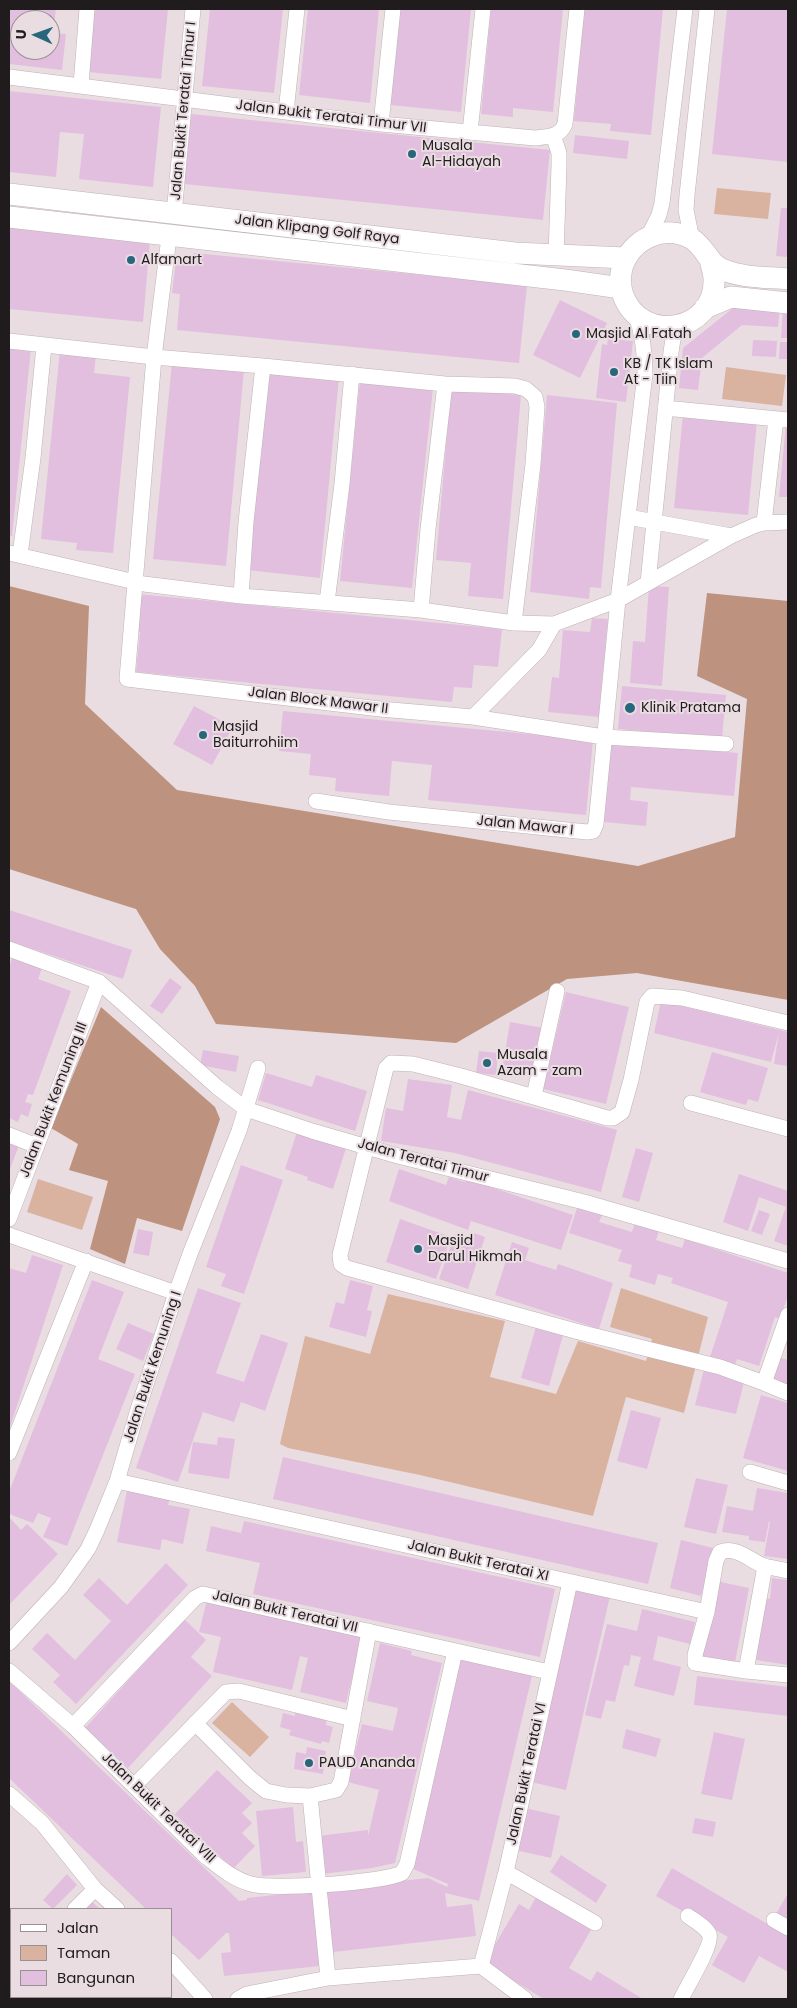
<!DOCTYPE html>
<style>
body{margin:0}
#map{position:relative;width:797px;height:2008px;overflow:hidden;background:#e9dde1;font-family:Poppins,sans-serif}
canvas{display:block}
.frame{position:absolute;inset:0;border:10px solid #201c1d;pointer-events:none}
.legend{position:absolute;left:10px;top:1908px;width:162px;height:90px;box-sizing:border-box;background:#e9dde1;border:1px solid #999093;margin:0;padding:6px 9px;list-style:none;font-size:15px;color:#201c1d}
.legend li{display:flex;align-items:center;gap:10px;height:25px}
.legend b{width:25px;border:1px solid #999093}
.north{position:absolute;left:10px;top:10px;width:50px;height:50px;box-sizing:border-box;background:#e9dde1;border:1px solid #999093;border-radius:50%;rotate:272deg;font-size:14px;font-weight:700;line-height:20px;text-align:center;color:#201c1d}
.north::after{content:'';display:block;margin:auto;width:18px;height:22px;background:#28667c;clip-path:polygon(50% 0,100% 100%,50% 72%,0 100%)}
</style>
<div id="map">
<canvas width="797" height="2008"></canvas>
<div class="frame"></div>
<ul class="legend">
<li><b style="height:6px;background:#fff"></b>Jalan</li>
<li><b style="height:14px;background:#d9b2a0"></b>Taman</li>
<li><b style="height:14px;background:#e2bfdf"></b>Bangunan</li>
</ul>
<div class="north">U</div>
</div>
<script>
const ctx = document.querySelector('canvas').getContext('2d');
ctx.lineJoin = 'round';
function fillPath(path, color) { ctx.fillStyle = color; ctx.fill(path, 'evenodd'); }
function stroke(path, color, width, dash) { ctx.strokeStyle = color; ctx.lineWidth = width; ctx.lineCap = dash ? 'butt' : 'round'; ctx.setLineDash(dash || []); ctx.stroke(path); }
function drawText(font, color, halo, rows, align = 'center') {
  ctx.font = font + ' Poppins,sans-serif'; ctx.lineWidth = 4; ctx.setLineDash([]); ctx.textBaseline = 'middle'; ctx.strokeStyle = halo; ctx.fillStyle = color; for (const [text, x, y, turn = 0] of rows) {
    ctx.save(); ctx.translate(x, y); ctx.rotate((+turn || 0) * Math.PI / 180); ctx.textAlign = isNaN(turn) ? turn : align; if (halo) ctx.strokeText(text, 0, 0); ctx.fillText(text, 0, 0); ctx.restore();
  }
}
fillPath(new Path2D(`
 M717 188 771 193 768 219 714 214Z
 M726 367 786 375 782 406 722 399Z
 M38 1179 93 1197 82 1230 27 1212Z
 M621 1288 708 1317 684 1413 626 1397 593 1516 420 1475 288 1448 280 1444 305 1336 370 1354 388 1294 505 1321 490 1377 556 1394 578 1341 646 1361 652 1339 610 1327Z
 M232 1702 269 1737 250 1757 212 1723Z`), '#d9b2a0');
fillPath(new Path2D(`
 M9 586 89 606 85 704 177 790 638 866 735 837 747 699 697 676 707 593 788 601V1000L637 973 567 979 456 1043 216 1024 195 986 160 949 136 909 9 869Z
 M101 1007 215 1107 220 1119 182 1231 137 1218 125 1264 90 1249 108 1181 69 1170 78 1144 51 1128Z`), '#bd927e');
fillPath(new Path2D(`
 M9 9H56L53 33 66 34 62 70 9 64ZM20 20H50V50H20Z
 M95 9H168L161 79 88 72Z
 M210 9H283L274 93 202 86Z
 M308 9H379L370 103 299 95Z
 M399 9H471L461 112 390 105Z
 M491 9H563L553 112 513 108V117L481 114Z
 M584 9H663L651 135 610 131 611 124 574 121Z
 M727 9H788V162L712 154Z
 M9 91 161 107 153 187 79 179 84 134 60 132 56 177 9 172Z
 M191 114 550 150 543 220 184 184Z
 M575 135 629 141 627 159 573 153Z
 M781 208H788V257L776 256Z
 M9 224 150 241 143 322 9 309Z
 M194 253 527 285 519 363 177 330 180 294 172 293 176 260 193 261Z
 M560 300 607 323 580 378 533 355Z
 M738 304 780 306 778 327 742 325 702 358 698 390 679 388 683 348Z
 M783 308 788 309V338H781Z
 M608 339 633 341 626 402 596 398 602 344 607 345Z
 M753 340 777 341 776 357 752 356Z
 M780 342H788V359H779Z
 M9 345 31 348 12 536H9Z
 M60 350 96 354 94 373 130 377 113 553 76 550 77 543 41 539Z
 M172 362 244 369 226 566 153 559Z
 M267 370 339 377 320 578 247 570Z
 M360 380 433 388 412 588 340 581Z
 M451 389 521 395 503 599 468 596 471 563 436 560Z
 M547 395 617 403 601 588 590 587 589 599 530 592Z
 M683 414 757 421 748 515 674 508Z
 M786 424H788V497H779Z
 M649 586 669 587 662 686 630 683 633 641 645 642Z
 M138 594 502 629 498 667 474 665 472 688 454 687 452 702 136 672 140 632H134Z
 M592 618 608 619 599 717 548 712 552 677 559 678 563 630 590 632Z
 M622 686 726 695 722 738 618 729Z
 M194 706 233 727 212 765 173 744Z
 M283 711 593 740 586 815 428 800 432 765 392 761 389 796 335 791 336 778 309 775 311 754 279 751Z
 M611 742 738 753 734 796 631 787 630 800 648 802 646 826 604 822Z
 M9 910 132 950 123 979 9 941Z
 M12 958 42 968 38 979 71 991 33 1095 28 1094 25 1102 32 1104 28 1117 21 1114 18 1122 9 1118V968Z
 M170 978 182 987 162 1014 150 1006Z
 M566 992 629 1007 606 1104 543 1089Z
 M661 1001 788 1032V1066L774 1064 779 1032 771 1062 654 1033Z
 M510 1022 544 1028 535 1076 502 1070Z
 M203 1050 239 1056 236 1072 200 1065Z
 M479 1051 498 1053 496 1075 476 1073Z
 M712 1052 768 1068 758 1102 748 1099 746 1105 700 1092Z
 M266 1073 312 1087 316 1075 367 1091 355 1131 258 1100Z
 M408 1079 452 1085 447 1117 461 1120 468 1090 617 1130 601 1192 455 1153 381 1141 386 1108 403 1111Z
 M297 1132 346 1148 333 1189 307 1180 308 1177 285 1169Z
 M9 1142 19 1145 9 1172Z
 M636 1148 653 1153 639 1202 622 1197Z
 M241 1165 283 1180 244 1294 221 1286 226 1274 206 1267Z
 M399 1169 446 1185 449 1177 465 1182 467 1179 573 1215 561 1250 471 1221 468 1230 389 1201Z
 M739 1174 788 1191V1246L774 1241 786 1207 759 1197 748 1231 723 1222Z
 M578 1205 603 1213 599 1222 632 1232 635 1223 659 1231 656 1240 682 1248 685 1239 788 1273V1295L780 1319 775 1317 759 1366 737 1359 735 1365 710 1357 728 1302 671 1283 673 1278 658 1274 655 1285 629 1277 632 1265 618 1261 622 1250 569 1233Z
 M759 1210 770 1214 762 1235 751 1231Z
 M400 1219 451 1237 436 1279 386 1262Z
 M138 1229 153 1232 149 1256 133 1253Z
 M471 1232 485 1237 468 1289 439 1279 455 1234 469 1239Z
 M512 1242 529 1248 525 1260 556 1270 558 1264 613 1283 599 1329 495 1295Z
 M32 1255 63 1265 9 1430V1268L26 1273Z
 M92 1280 124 1292 98 1359 135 1374 67 1546 43 1537 51 1518 38 1513 33 1523 9 1514V1492Z
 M350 1280 373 1286 367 1310 372 1311 366 1337 329 1327 336 1302 344 1304Z
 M198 1288 241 1303 216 1373 244 1382 261 1334 288 1343 265 1411 241 1402 234 1422 203 1412 178 1482 136 1468Z
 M128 1323 154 1334 143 1361 116 1349Z
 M536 1327 563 1335 549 1386 521 1378Z
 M777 1357 788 1360V1388L770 1383Z
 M704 1369 745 1378 736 1414 695 1405Z
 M761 1395 788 1403V1471L743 1458Z
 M631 1410 661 1418 647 1469 617 1461Z
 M218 1437 235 1439 229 1479 188 1473 193 1442 217 1445Z
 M283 1457 658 1543 648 1584 273 1499Z
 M696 1478 728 1485 716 1534 684 1527Z
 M757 1488 788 1493V1559L764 1556 770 1522 769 1521 765 1542 749 1540V1536L722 1532 727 1506 753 1511Z
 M127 1490 170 1498 168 1505 190 1509 183 1544 162 1539 160 1550 117 1542Z
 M9 1517 21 1530 27 1524 58 1554 9 1605Z
 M244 1521 555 1589 540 1657 253 1594 260 1563 206 1551 211 1526 241 1533Z
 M681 1540 713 1548 701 1596 670 1588Z
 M166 1563 188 1585 76 1704 53 1682 60 1675 32 1649 47 1633 75 1660 111 1621 83 1595 99 1578 127 1605Z
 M772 1578 788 1580V1665L756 1660 763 1598 770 1599Z
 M716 1581 749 1588 735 1663 702 1656Z
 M575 1588 610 1596 566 1790 531 1782Z
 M207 1600 362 1636 346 1703 300 1692 308 1658 300 1656 292 1690 213 1672 221 1637 199 1632Z
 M642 1609 695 1622 690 1644 658 1636 653 1660 681 1667 674 1696 634 1686 641 1657 631 1655 629 1666 624 1665 615 1702 606 1700 601 1719 585 1715 607 1624 637 1631Z
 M184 1619 206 1640 191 1657 212 1676 128 1768 85 1728Z
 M380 1643 412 1651 411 1655 442 1663 395 1863 372 1868 322 1874 318 1836 368 1830V1836L379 1790 348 1782 362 1724 393 1731 398 1708 367 1701Z
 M460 1659 532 1676 479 1901 445 1893 447 1907 472 1904 476 1936 333 1952 326 1889 428 1878 447 1887 448 1884 411 1868Z
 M697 1676 788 1687V1716L694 1705Z
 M9 1681 239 1901 247 1900V1898L312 1891 320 1966 224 1976 221 1953 231 1952 229 1933H226L199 1960 171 1934V1909H146L9 1778Z
 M295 1712 326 1717V1725L333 1727 329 1743 322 1741 321 1744 289 1735 291 1730 280 1727 283 1713 295 1716Z
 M626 1729 661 1739 656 1757 622 1748Z
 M714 1732 745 1739 732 1800 701 1794Z
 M307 1747 326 1751 323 1774 294 1769 296 1752 306 1754Z
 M217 1770 252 1803 242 1813 252 1823 242 1833 255 1846 233 1869 175 1814Z
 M293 1807 296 1842 303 1841 306 1872 262 1876 256 1811Z
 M525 1808 560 1816 551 1858 515 1850Z
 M695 1818 716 1822 713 1837 692 1833Z
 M561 1855 607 1885 596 1903 550 1872Z
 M672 1868 788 1936V1972L759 1956 744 1983 712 1965 728 1937 656 1896Z
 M67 1874 77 1885 53 1909 43 1900Z
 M787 1895H788V1922L776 1914Z
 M536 1897 591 1930 569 1968 591 1981 597 1971 643 1999H544L484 1963 519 1904 529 1910Z
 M91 1901 100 1909H83Z
 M99 1997H140L141 1998 97 1999Z`), '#e2bfdf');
const street = new Path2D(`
 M9 77 381 124 535 138C547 137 560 137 565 124L577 9
 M81 85 87 9
 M286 112 297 9
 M381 124 393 9
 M470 132 483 9
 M553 135 559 153V165L556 256
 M174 214 193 9
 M169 237 154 357 127 679 380 709 473 717 604 737 726 744
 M648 237 659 215 662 203 685 9
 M692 240 686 210 687 195 707 9
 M9 341 154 357 263 366 445 384 515 386 526 389 535 397 537 407 533 464 514 623
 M665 408 788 420
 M628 517 731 536
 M764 523 776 419
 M9 553 144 584 241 596 421 610 514 623 554 624
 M20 555 33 458 44 346
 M648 583 671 352 673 339 680 326
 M241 596 246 522 263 366
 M327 602 342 484 352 374
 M421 610 428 529 445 384
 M473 717 539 650 554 624 618 600 731 536 756 525 764 523 788 522
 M316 801 389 812 587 832 593 831 596 824 618 600 645 374C645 353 643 336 636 315
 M9 949 99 982 217 1087 246 1109 312 1131 398 1156 584 1202 788 1261
 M788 1023 682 998 652 996 647 1002 631 1080 622 1112 613 1118H607L461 1076 413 1064 391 1063 386 1068 340 1255 341 1264 347 1268 579 1332 720 1367 764 1383 788 1315
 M534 1096 557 991
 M691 1103 788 1129
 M9 1135 37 1146
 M9 1219 99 982
 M9 1235 176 1293
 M764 1383 788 1393
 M9 1453 86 1261
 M750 1472 788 1483
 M117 1481 707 1612 716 1561 720 1552C737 1546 749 1560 764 1566 772 1568 781 1569 788 1571
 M765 1566 746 1671 788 1675
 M707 1612 695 1655V1663L746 1671
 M9 1643 61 1587 88 1549 97 1530 117 1481 139 1406 176 1293 190 1254 239 1131 258 1068
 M9 1671 73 1726 205 1856C219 1867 233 1879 251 1884 273 1890 382 1883 402 1873L407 1864 455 1651
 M195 1723 250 1778 266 1791 286 1795 310 1796 336 1790 341 1782 369 1631
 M73 1726 195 1598 203 1594 549 1672
 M134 1786 226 1692 239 1691 353 1719
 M9 1794 42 1823 95 1889 117 1909
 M310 1796 328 1978
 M506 1872 595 1923
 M75 1909 95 1889
 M774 1920 788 1928
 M171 1961 205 1999
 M481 1966 506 1872 570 1582
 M481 1966 525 1999
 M9 1970 11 1973
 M33 1997 35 1999
 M238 1999 247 1994 328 1978 481 1966
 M681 1999C686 1988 714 1943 709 1934 706 1927 695 1921 688 1916`);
const secondary = new Path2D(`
 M9 194 515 253 625 258
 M9 217 565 280 621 288
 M711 264C712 268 714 274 714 279 716 332 641 345 623 295 620 287 620 277 622 268 631 239 664 223 692 239 706 248 708 264 724 270 743 278 768 277 788 279
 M705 308 731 297 788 303`);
stroke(street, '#bdb2b6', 16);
stroke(secondary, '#bdb2b6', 22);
stroke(street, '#fff', 15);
stroke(secondary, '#fff', 21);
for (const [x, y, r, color] of [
 [412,154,5,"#28667c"],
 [131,260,5,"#28667c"],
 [576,334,5,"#28667c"],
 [614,372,5,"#28667c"],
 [630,708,6,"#28667c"],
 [203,735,5,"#28667c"],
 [487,1063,5,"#28667c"],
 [418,1249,5,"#28667c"],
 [309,1763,5,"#28667c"]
]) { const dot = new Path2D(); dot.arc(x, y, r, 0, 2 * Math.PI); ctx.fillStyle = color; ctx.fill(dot); stroke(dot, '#e9dde1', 2); }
drawText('14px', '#201c1d', '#e9dde1', [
 ["Jalan Bukit Teratai Timur I",184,111,-85],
 ["Jalan Bukit Teratai Timur VII",331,117,7],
 ["Jalan Klipang Golf Raya",317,230,7],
 ["Jalan Block Mawar II",318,701,7],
 ["Jalan Mawar I",525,826,6],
 ["Jalan Bukit Kemuning III",54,1100,-69],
 ["Jalan Teratai Timur",423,1161,15],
 ["Jalan Bukit Kemuning I",153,1367,-72],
 ["Jalan Bukit Teratai XI",478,1561,13],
 ["Jalan Bukit Teratai VII",285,1612,13],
 ["Jalan Bukit Teratai VI",527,1774,-78],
 ["Jalan Bukit Teratai VIII",158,1808,44]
]);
drawText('14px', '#201c1d', '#e9dde1', [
 ["Musala",422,146],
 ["Al-Hidayah",422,162],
 ["Alfamart",141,260],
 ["Masjid Al Fatah",586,334],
 ["KB / TK Islam",624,364],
 ["At - Tiin",624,380],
 ["Klinik Pratama",641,708],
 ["Masjid",213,727],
 ["Baiturrohiim",213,743],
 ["Musala",497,1055],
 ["Azam - zam",497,1071],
 ["Masjid",428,1241],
 ["Darul Hikmah",428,1257],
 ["PAUD Ananda",319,1763]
], 'left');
</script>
